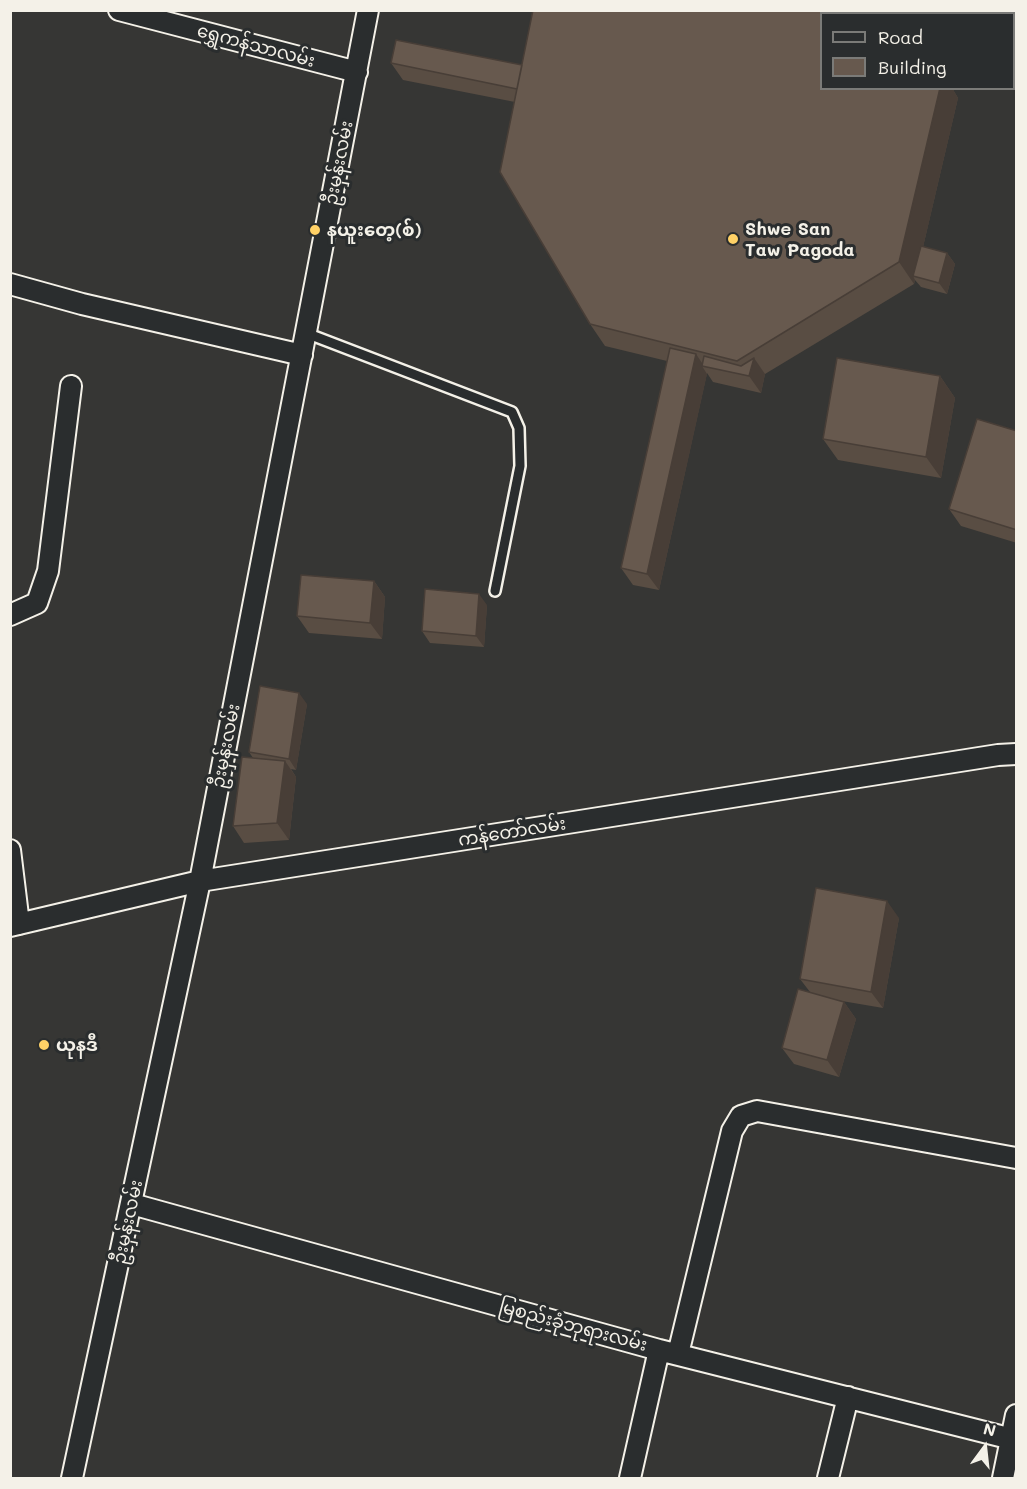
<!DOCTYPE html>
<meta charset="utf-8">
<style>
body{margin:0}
#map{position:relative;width:1027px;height:1489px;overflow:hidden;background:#363634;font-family:Mali,sans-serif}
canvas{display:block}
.frame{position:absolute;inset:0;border:12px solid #f4f1e8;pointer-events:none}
.legend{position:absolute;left:820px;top:12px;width:195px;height:78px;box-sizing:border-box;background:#2a2d2e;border:2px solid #7b7b78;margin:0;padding:8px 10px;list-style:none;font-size:18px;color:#f4f1e8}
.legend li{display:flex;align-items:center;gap:12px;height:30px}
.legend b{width:30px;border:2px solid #7b7b78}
.north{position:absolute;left:955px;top:1417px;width:60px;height:60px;-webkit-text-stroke:4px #2a2d2e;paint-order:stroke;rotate:15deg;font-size:16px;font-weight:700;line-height:24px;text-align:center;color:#f4f1e8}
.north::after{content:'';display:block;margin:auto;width:21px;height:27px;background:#f4f1e8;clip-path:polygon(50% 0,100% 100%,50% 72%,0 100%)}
</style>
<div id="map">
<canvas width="1027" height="1489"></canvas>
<div class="frame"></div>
<ul class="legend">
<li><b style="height:8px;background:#2a2d2e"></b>Road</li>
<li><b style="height:16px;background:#67594e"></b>Building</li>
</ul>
<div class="north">N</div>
</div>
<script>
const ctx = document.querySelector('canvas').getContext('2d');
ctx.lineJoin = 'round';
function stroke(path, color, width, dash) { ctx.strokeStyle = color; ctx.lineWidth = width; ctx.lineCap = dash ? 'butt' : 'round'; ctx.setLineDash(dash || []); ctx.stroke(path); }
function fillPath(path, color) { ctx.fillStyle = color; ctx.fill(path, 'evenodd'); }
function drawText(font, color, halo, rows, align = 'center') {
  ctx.font = font + ' Mali,"Noto Sans Myanmar",sans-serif'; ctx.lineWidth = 6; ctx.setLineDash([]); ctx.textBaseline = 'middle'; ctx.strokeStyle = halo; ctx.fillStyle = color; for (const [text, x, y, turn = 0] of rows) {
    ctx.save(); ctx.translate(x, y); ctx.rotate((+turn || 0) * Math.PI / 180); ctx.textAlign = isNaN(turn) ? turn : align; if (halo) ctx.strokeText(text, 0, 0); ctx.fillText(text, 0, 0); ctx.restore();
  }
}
const service = new Path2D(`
 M306 333 512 412 519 428 520 466 495 591`);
const minor = new Path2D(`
 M119 10 357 72
 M10 284 82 304 302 355
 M10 615 37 603 48 571 71 386
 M10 850 19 924
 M10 926 200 881 998 755 1016 754
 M132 1204 659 1350 1016 1440
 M678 1354 732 1131 741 1116 757 1111 1016 1158
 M72 1478 200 881 368 10
 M630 1478 659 1350
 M828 1478 848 1397
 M1003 1478 1016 1415`);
stroke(service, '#f4f1e8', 14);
stroke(minor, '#f4f1e8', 24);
stroke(service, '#2a2d2e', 9);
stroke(minor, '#2a2d2e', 20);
fillPath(new Path2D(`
 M533 10H908L909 14H822V88H952L958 98 923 247 947 253 955 264 947 294 921 287 915 280 914 284 765 374 761 393 713 382 707 373 659 590 633 585 621 568 667 361 605 346 590 324 500 172 515 102 403 80 391 63 396 40 522 65Z
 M940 376 955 398 941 478 838 460 823 439Z
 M1017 431V543L961 526 949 509Z
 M374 581 385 597 382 639 309 633 297 616Z
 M487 605 484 647 430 643 422 631Z
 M307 704 296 770 291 769 296 777 289 840 244 843 233 826 253 758 249 752Z
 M899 918 883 1008 836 1000 844 1002 856 1019 839 1077 794 1064 782 1048 810 992 800 979Z`), '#594d43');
fillPath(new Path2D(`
 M940 88H952L958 98 916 277 913 276 915 280 914 284 899 262Z
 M947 253 955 264 947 294 939 283Z
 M696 354 704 366H702L707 374 659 590 647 574Z
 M754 358 765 374 761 393 749 376Z
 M940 376 955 398 941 478 926 457Z
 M374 581 385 597 382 639 370 623Z
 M479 594 487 605 484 647 476 636Z
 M299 693 307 704 296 770 289 759Z
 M285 761 296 777 289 840 277 823Z
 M887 901 899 918 883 1008 871 992Z
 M844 1002 856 1019 839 1077 827 1060Z`), '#483e37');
const building = new Path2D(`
 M533 10H905L907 14H822V88H940L899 262 737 361 590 324 500 172Z
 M396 40 522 65 517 89 391 63Z
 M921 246 947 253 939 283 913 276Z
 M670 348 696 354 647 574 621 568Z
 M704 356 741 366 754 358 749 376 702 366Z
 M837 358 940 376 926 457 823 439Z
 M977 419 1017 431V530L949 509Z
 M301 575 374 581 370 623 297 616Z
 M425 589 479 594 476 636 422 631Z
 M260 686 299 693 289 759 249 752Z
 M242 757 285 761 277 823 233 826Z
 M816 888 887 901 871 992 800 979Z
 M798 989 844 1002 827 1060 782 1048Z`);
fillPath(building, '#67594e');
stroke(building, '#483e37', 1.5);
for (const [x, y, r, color] of [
 [315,230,6,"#ffd166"],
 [733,239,6,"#ffd166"],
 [44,1045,6,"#ffd166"]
]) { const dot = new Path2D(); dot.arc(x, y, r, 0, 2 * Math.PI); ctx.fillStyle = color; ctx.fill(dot); stroke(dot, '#2a2d2e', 2); }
drawText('18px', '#f4f1e8', '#2a2d2e', [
 ["‌ရွှေကန်သာလမ်း",256,46,15],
 ["ဦးမှန်းလမ်း",339,163,-79],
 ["ဦးမှန်းလမ်း",226,746,-79],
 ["ကန်တော်လမ်း",512,832,-9],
 ["ဦးမှန်းလမ်း",128,1222,-78],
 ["မြစည်းခုံဘုရားလမ်း",573,1326,15]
]);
drawText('bold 18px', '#f4f1e8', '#2a2d2e', [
 ["Shwe San",745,229],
 ["Taw Pagoda",745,250],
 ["နယူးတေ့(စ်)",327,230],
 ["ယုနဒီ",56,1045]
], 'left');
</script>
